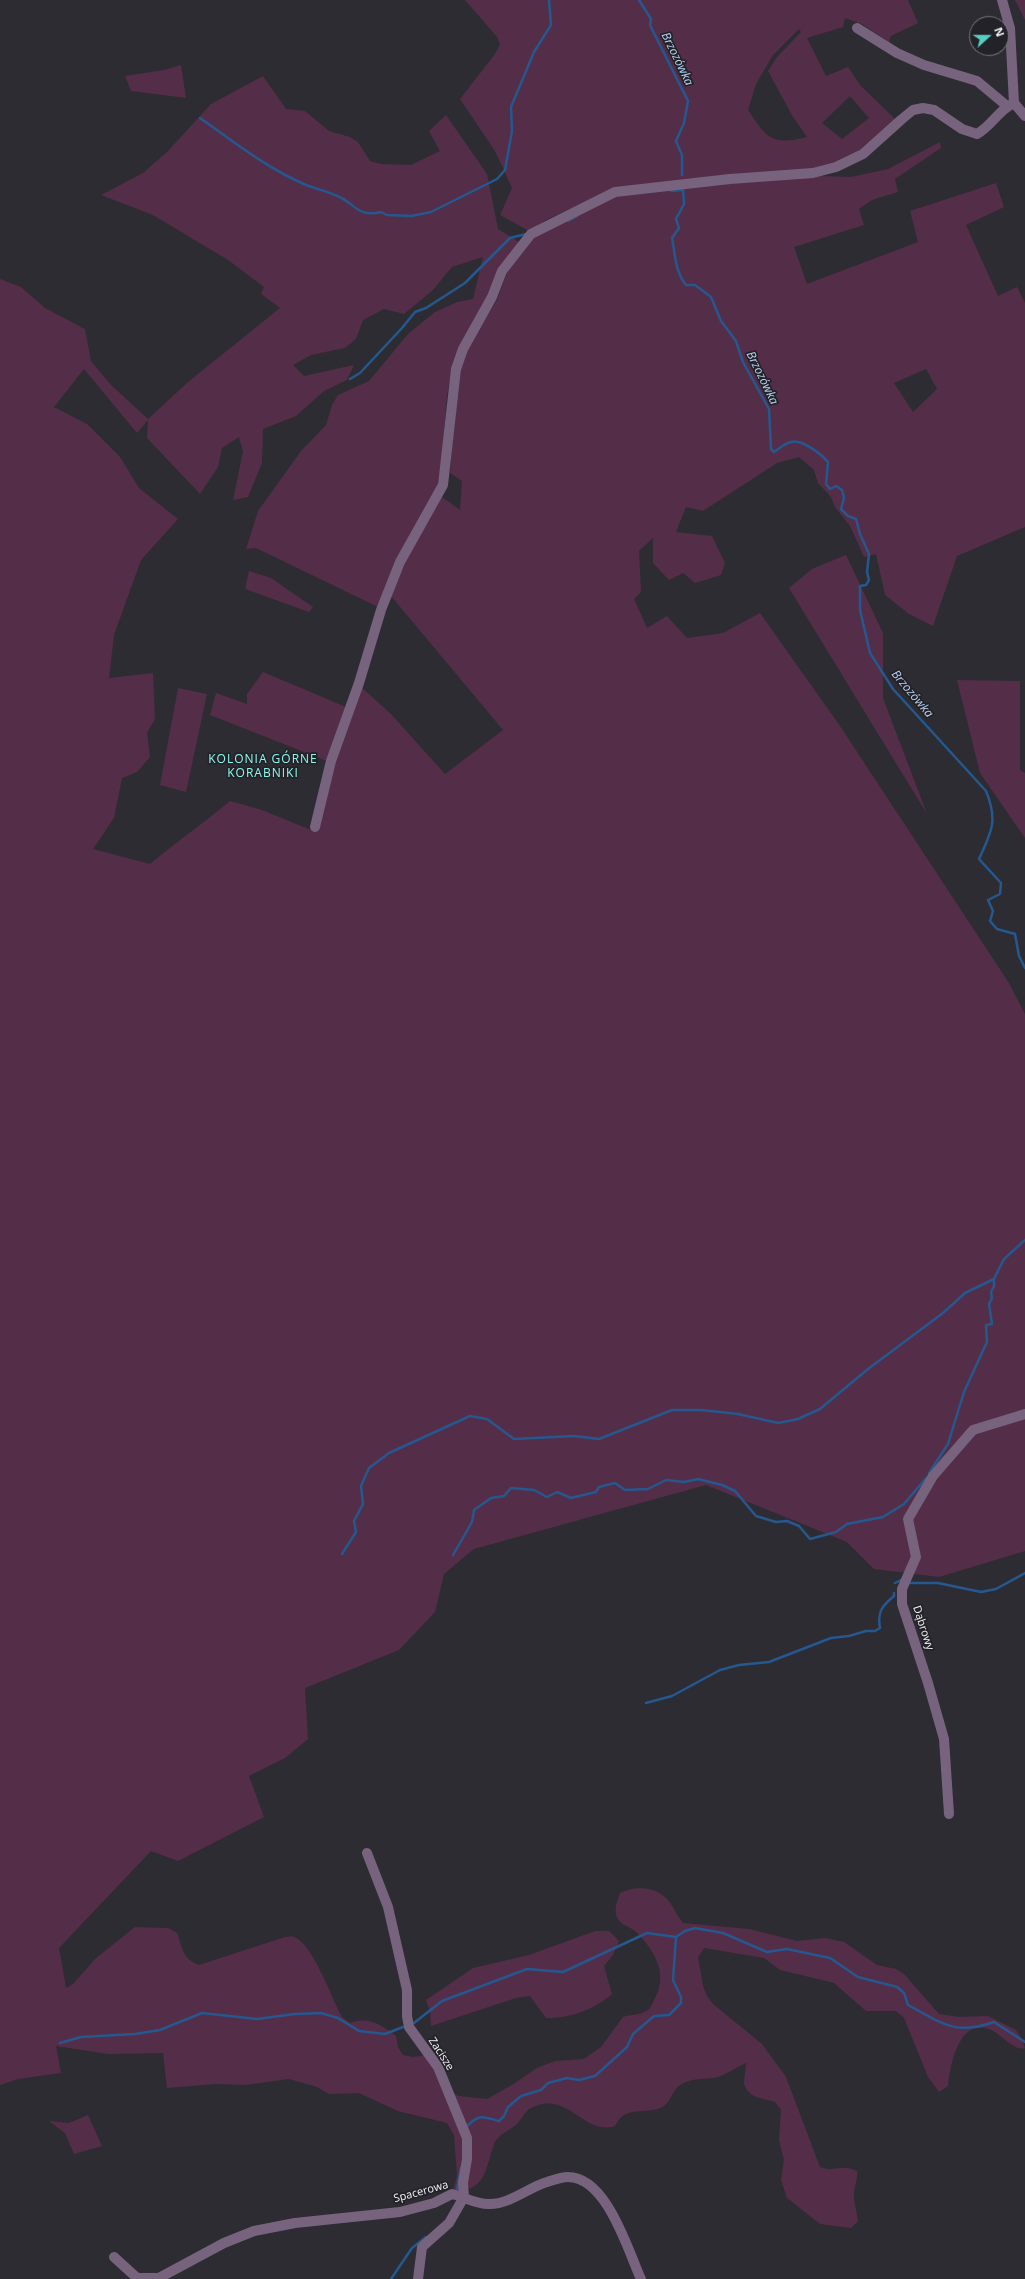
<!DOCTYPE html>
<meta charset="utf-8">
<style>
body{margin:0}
#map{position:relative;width:1025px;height:2279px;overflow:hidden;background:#2d2c33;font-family:"Open Sans",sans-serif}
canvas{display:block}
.north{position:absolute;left:969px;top:16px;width:40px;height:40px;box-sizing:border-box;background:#242229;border:1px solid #77767b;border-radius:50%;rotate:69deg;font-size:11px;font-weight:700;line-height:16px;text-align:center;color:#f4f3f7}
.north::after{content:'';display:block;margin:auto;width:14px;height:18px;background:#56cec4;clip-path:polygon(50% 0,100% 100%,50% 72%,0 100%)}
</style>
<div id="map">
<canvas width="1025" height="2279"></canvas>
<div class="north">N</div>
</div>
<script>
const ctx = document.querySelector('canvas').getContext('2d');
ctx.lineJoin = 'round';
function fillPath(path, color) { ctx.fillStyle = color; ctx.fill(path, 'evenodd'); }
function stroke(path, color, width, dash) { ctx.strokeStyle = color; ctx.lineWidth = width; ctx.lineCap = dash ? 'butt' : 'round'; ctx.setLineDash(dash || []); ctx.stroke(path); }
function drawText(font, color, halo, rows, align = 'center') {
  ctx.font = font + ' "Open Sans",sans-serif'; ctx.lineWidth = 3.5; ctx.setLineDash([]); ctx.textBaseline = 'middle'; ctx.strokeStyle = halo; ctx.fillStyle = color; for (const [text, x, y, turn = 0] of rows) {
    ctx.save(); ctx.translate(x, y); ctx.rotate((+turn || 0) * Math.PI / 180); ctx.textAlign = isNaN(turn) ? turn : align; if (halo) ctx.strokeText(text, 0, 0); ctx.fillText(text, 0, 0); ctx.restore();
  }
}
fillPath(new Path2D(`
 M465 0H908L918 23 891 36 889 42 862 24 845 18 843 27 807 38 826 76 848 67 861 86 896 120 876 139 821 176 851 177 888 169 940 142 941 148 895 179 898 192 872 200 859 209 864 225 794 247 807 284 918 242 910 211 996 183 1004 207 966 225 998 296 1017 287 1025 303V527L957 556 933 626 909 614 885 595 876 554 864 557 850 526 835 507 831 497 818 483 814 470 799 457 777 463 703 511 686 507 676 532 712 536 725 563 721 575 695 583 683 573 669 580 653 563V538L639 551 641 592 634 599 647 628 667 616 687 638 723 633 760 613 838 723 1009 983 1025 1014V1551L939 1577 874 1569 847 1542 706 1485 474 1549 444 1574 435 1612 399 1650 305 1688 308 1739 285 1758 249 1776 264 1817 178 1861 151 1851 59 1948 66 1988 73 1984 95 1959 135 1927 168 1928 177 1933C183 1948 182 1959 199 1965L285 1937C287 1937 292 1936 294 1937 313 1943 332 2000 342 2017L350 2023C368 2016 382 2025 396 2036L398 2047 403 2055 413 2057 432 2054 450 2090 458 2096 487 2099 512 2085 537 2068 555 2061 584 2059 601 2047 623 2017C632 2014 642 2015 649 2009 652 2006 654 2000 656 1996 668 1972 653 1948 635 1931 630 1927 621 1925 618 1919 613 1911 617 1901 620 1893 634 1886 653 1886 665 1897 673 1904 676 1915 683 1923L749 1929 797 1941 825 1938 844 1942 877 1965 896 1969 904 1974 939 2014 959 2017 988 2016 1016 2030 1022 2039 1025 2048C1015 2052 1001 2034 991 2030 959 2016 950 2065 948 2086L939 2092 928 2077 904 2018 896 2011H866L834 1983 780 1970 764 1958 704 1948 698 1957 703 1986 707 1996 713 2004 762 2044 786 2077 820 2167C835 2173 841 2163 857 2171 858 2179 855 2184 854 2192 853 2202 857 2211 858 2221L851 2228 820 2224 787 2198 781 2180 784 2160 779 2140 781 2110 775 2102C763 2098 747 2098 744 2083 744 2077 746 2070 746 2063 736 2067 728 2074 718 2077 706 2080 694 2077 682 2084 671 2089 672 2104 660 2108 641 2115 625 2105 615 2126 584 2136 567 2089 531 2108 525 2111 522 2119 517 2124 509 2131 498 2134 494 2144 485 2169 487 2191 453 2191L457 2175 454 2135 447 2123 398 2111 359 2093 329 2094 317 2087 289 2079 245 2085 216 2084 167 2088 163 2053 108 2054 56 2046 61 2073 18 2079 0 2085V279L21 287 45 308 85 329 91 361 110 384 148 419 188 382 280 308 261 294 264 287 228 260 153 215 101 195 143 173 168 151 211 104 263 76 286 109 305 111 329 131 350 137 358 142 370 161 381 164 411 165 440 151 429 131 446 115 487 174 498 229 519 242 452 366 447 396 440 482 378 607 256 548 246 549 258 511 301 451 326 425 332 405 338 395 369 381 408 334 435 312 457 302 473 299 483 257 452 267 433 290 404 314 384 309 363 320 356 339 345 348 311 355 293 365 304 376 354 365 347 380 324 391 296 416 263 429 262 463 248 497 233 500 243 451 239 437 222 448 218 467 200 494 147 438 148 420 137 433 84 369 54 407 87 424 120 457 139 488 178 519 141 560 114 635 109 678 153 673 155 719 147 733 150 757 137 772 122 778 114 818 93 849 150 864C176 842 204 823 230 801L262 810 311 830 320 819 331 772 360 686 391 714 445 774 503 730 391 596 404 563 442 497 460 510 462 481 450 473 455 397 459 369 466 350 497 300 508 270 536 232 587 201 546 220 529 231 500 215 512 188 495 151 460 99 495 54 500 44 497 37ZM799 29 801 32 777 57 768 71 793 117 807 137C771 146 767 138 748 110L756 84 773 55ZM850 96 869 118 842 139 822 123ZM926 369 937 389 913 412 894 383Z
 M1015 0H1025V20Z
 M181 65 186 98 131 91 125 76 164 70Z
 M846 555 883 633V698L927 814 789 588 812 569Z
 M249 571 271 578 313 607 309 612 245 589Z
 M263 672 346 707 327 761 210 715 216 693 247 704V694Z
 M957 680 1020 681V770L1025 773V838L980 773Z
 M178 688 207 694 186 792 160 785Z
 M595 1931H609L619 1941 613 1955 604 1966 612 1994C595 2009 569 2019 546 2018L530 1996 516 1998 431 2026 430 2012 426 2000 473 1968 529 1955Z
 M88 2115 102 2146 74 2154 65 2133 49 2121 69 2123Z`), '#542d49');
stroke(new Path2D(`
 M639 0 651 19 650 25 688 101 684 123 676 141 682 155V175
 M200 118C234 142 268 169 306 185 316 189 326 191 335 195 355 202 356 218 381 212L387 215 411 216 431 212 497 179 505 170 512 131 511 107 534 52 551 25 549 0
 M683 188 684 204 676 219 679 228 672 238C675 253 675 272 686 285H695L711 297 721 321 736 341 743 362 769 409 771 449 774 452C779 449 785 443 791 442 802 439 821 454 828 462L826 484 830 489 836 486 842 490 844 498 841 509 848 516 856 519 860 534 869 554 867 572 869 580 866 585 860 586V610L870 653 893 689 986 791C998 820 992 831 979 859L1001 883 1000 894 988 900 993 911 990 921 997 929 1015 934 1019 956 1025 968
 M671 191 682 190
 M568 221 577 216
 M350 379 360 373 402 328 415 312 426 308 465 283 510 238 526 234
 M929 1473 948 1444 964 1392 987 1342 986 1325 992 1324 989 1304 992 1298 991 1292 994 1286V1279
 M342 1554 356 1532 354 1521 363 1504 361 1486 369 1468 389 1453 470 1416 487 1419 514 1439 574 1436 599 1439 672 1410H701L738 1414 778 1423 798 1419 820 1409 868 1369 943 1313 965 1293 994 1279 1004 1259 1025 1240
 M453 1555 472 1522 474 1510 491 1498 504 1496 511 1488 534 1490 547 1497 557 1492 571 1498 596 1492 599 1487 615 1483 625 1490 648 1489 666 1480 684 1482 698 1479 722 1485 735 1491 756 1516 776 1522 787 1521 799 1526 810 1539 836 1532 847 1524 883 1517 904 1504 927 1477
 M895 1583 901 1580
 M910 1583H938L981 1592 996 1589 1025 1573
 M646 1703 672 1696 720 1670 739 1665 769 1662 831 1638 849 1636 866 1631H875L880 1628C877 1612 882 1606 894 1596V1593
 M414 2023 442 2001 527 1969 563 1972 647 1933 676 1937
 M60 2043 81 2037 135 2034 160 2030 202 2013 257 2019 295 2014 321 2013 338 2018 359 2031 385 2034 403 2027
 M466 2127C479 2114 481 2116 499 2121L504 2116 508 2107 521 2096 541 2090 548 2083 567 2078 579 2080 595 2076 627 2047 633 2034 654 2016 669 2015 681 2003V1997L673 1980 676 1937 685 1931 695 1928 723 1933 767 1952 787 1949 830 1958 858 1977 897 1987 904 1993 908 2005C942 2023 954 2036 994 2022L1025 2042
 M457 2189 461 2168
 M391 2279 412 2248 426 2237`), '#25588f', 2.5);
stroke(new Path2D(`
 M1002 0 1010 28 1014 103 1025 116
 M857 28 897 53 924 65 977 81 1007 106
 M315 827 331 761 359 683 381 610 400 562 443 485 456 369 463 349 492 297 502 271 531 234 615 192 730 179 813 173 836 167 863 154 902 119 913 110 923 108 934 110 962 129 977 134C992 126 999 109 1014 103
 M949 1814 944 1739 928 1683 902 1604V1589L916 1557 908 1519 933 1476 973 1430 1025 1414
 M367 1853 388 1907 407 1990V2016L409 2027 438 2067 467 2138V2159L463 2183 464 2197 449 2223 422 2247 418 2279
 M114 2257 137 2278H159L224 2243 254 2231 295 2223 400 2212 434 2203 452 2194C465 2197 477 2205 490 2204 509 2204 527 2189 544 2183 551 2181 560 2177 568 2177 607 2177 628 2251 641 2279`), '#77637e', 10);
drawText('11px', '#f4f3f7', '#242229', [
 ["Dąbrowy",923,1628,72],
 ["Zacisze",441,2054,57],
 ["Spacerowa",421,2192,-15]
]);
drawText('italic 12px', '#b9d5f6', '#242229', [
 ["Brzozówka",677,59,64],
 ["Brzozówka",762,378,64],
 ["Brzozówka",912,694,50]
]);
ctx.letterSpacing = '1px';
drawText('12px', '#8ef8ee', '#242229', [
 ["KOLONIA GÓRNE",263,760],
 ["KORABNIKI",263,774]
]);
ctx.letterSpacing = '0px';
</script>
